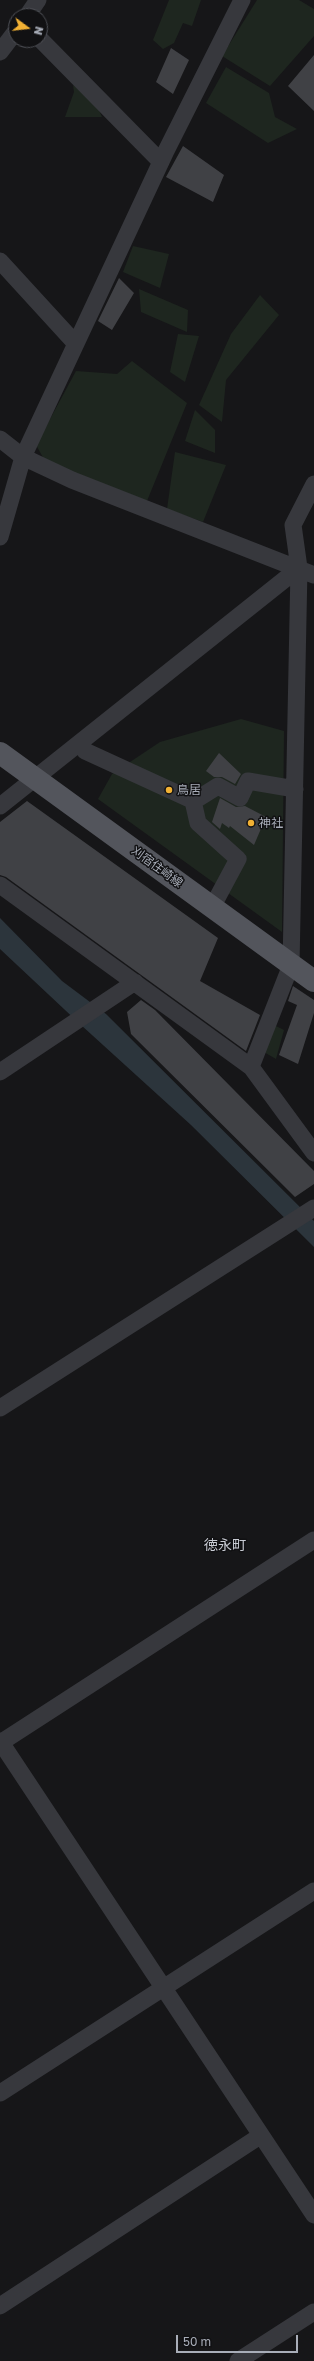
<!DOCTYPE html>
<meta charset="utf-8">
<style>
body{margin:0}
#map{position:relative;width:314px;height:2361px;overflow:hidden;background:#161618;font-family:"Golos Text",sans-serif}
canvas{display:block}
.north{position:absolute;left:8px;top:8px;width:40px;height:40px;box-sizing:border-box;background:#111113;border:1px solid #4d4f55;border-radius:50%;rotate:105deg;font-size:11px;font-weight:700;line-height:16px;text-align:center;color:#a8adb8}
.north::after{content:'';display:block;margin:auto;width:14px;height:18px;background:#f2b134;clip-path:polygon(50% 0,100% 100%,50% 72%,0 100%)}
.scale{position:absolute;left:176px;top:2335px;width:122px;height:18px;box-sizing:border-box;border:2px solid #a8adb8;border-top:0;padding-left:5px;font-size:12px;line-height:14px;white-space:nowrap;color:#a8adb8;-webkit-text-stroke:3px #111113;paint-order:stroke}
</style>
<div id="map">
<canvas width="314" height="2361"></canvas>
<div class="north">N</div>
<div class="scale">50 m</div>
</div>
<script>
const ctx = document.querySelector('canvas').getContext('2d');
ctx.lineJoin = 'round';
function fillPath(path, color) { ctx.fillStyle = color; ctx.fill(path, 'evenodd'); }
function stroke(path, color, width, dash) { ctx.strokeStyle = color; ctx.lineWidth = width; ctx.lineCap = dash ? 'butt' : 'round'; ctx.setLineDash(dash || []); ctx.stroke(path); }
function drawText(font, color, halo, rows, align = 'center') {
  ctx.font = font + ' "Golos Text","Noto Sans JP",sans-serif'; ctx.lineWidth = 3; ctx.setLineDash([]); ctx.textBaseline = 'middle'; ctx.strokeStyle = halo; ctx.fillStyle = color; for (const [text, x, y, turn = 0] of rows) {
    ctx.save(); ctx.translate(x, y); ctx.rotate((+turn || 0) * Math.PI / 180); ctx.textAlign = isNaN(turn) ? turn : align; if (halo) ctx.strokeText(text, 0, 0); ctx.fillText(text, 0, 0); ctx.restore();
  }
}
fillPath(new Path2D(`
 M169 0H201L192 26 183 23 174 43 163 49 153 40Z
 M257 0H299L314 9V36L270 86 222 56Z
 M226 67 269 93 275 117 297 129 268 143 206 103Z
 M73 85 94 99 102 117H65L74 92Z
 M133 246 169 254 160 288 123 272Z
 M139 289 188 310 187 332 141 312Z
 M260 295 279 315 226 380 222 422 199 405 231 334Z
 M178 334 199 336 185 382 170 372Z
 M132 361 187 403 147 501 45 461 36 445 76 371 117 374Z
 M195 410 215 430V453L185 441Z
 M175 452 226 465 203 522 167 509Z
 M241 719 284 731 282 932 98 799 112 774 160 742Z
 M272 1024 284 1030 276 1059 262 1051Z`), '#1e261f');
fillPath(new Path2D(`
 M0 918 62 981 106 1014 314 1221V1247L191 1125 81 1025 0 949Z`), '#2c353c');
fillPath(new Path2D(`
 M171 48 189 60 173 94 156 82Z
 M314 55V111L288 86Z
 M183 146 224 175 213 202 166 177Z
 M119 278 134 293 112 330 98 321Z
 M219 753 241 774 235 784 222 777H214L206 771Z
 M220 798 236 807 245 806 266 817 254 845 230 826 229 828 222 823 220 829 212 822Z
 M27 801 218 938 200 981 260 1015 246 1051 6 877 0 875V822Z
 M293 986 314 1000V1013L298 1064 279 1055 297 1005 288 1001Z
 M141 1000 155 1010 314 1171V1184L295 1197 131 1034 127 1012Z`), '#404145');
stroke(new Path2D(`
 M27 16 38 0
 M40 39 161 162
 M0 52 16 31
 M0 261 76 344
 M0 439 23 457 72 480 314 575
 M0 537 23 457 166 151 242 0
 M85 751 194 801 218 786 240 798 248 781 295 789
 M193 801 198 823 238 859 216 900
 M0 806 299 568
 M0 885 251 1067 314 1153
 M251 1067 291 965 299 568 293 525 314 484
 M0 1072 135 982
 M0 1408 314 1208
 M0 1741 314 2215
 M0 1743 314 1540
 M0 2093 314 1891
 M0 2306 260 2136
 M238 2361 314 2312`), '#37383d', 17);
stroke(new Path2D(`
 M0 753 314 981`), '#53555c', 22);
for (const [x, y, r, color] of [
 [169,790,4,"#f2b134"],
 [251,823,4,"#f2b134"]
]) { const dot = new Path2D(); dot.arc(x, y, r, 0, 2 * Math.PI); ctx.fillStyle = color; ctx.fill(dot); stroke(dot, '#111113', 1.5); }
drawText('12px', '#a8adb8', '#111113', [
 ["鳥居",177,790],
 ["神社",259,823]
], 'left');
drawText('12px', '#a8adb8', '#111113', [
 ["刈宿住崎線",157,867,36]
]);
drawText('14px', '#c9ccd4', '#111113', [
 ["徳永町",225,1546]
]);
</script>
